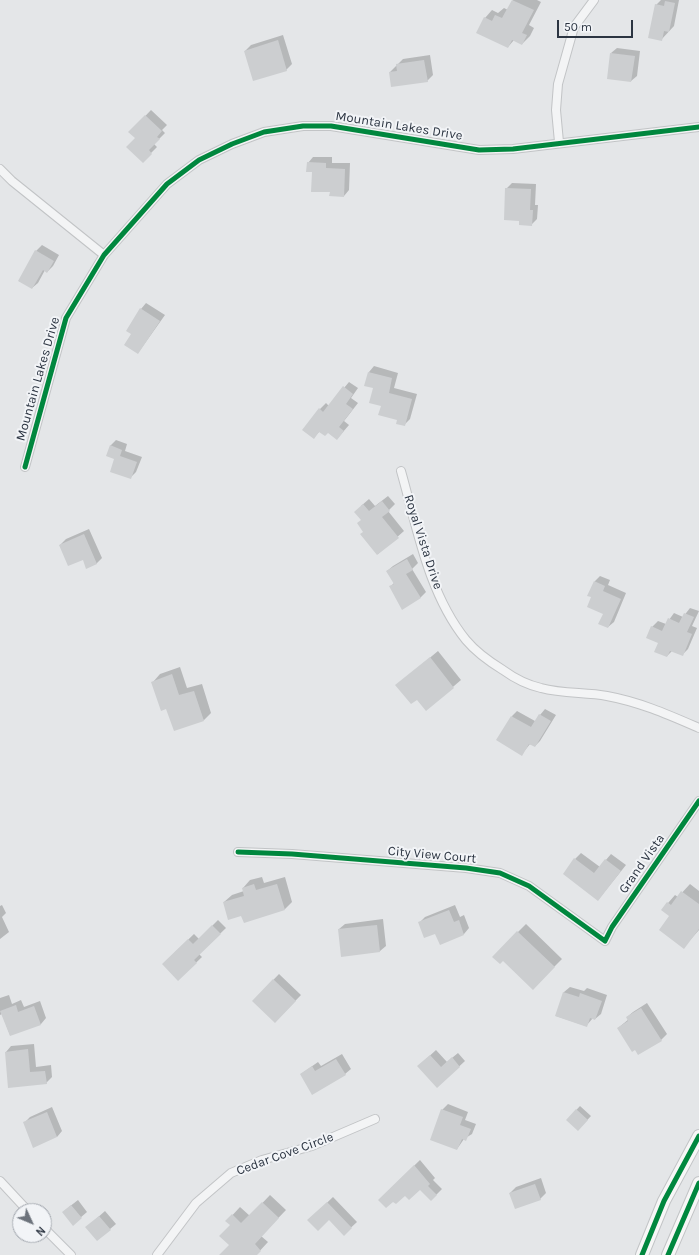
<!DOCTYPE html>
<style>
body{margin:0}
#map{position:relative;width:699px;height:1255px;overflow:hidden;background:#e4e6e8;font-family:Karla,sans-serif}
canvas{display:block}
.north{position:absolute;left:12px;top:1203px;width:40px;height:40px;box-sizing:border-box;background:#f2f4f7;border:1px solid #a2a7ae;border-radius:50%;rotate:134deg;font-size:11px;font-weight:700;line-height:16px;text-align:center;color:#2b3441}
.north::after{content:'';display:block;margin:auto;width:14px;height:18px;background:#6c727b;clip-path:polygon(50% 0,100% 100%,50% 72%,0 100%)}
.scale{position:absolute;left:557px;top:20px;width:76px;height:18px;box-sizing:border-box;border:2px solid #2b3441;border-top:0;padding-left:5px;font-size:12px;line-height:14px;white-space:nowrap;color:#2b3441;-webkit-text-stroke:3px #f2f4f7;paint-order:stroke}
</style>
<div id="map">
<canvas width="699" height="1255"></canvas>
<div class="north">N</div>
<div class="scale">50 m</div>
</div>
<script>
const ctx = document.querySelector('canvas').getContext('2d');
ctx.lineJoin = 'round';
function fillPath(path, color) { ctx.fillStyle = color; ctx.fill(path, 'evenodd'); }
function stroke(path, color, width, dash) { ctx.strokeStyle = color; ctx.lineWidth = width; ctx.lineCap = dash ? 'butt' : 'round'; ctx.setLineDash(dash || []); ctx.stroke(path); }
function drawText(font, color, halo, rows, align = 'center') {
  ctx.font = font + ' Karla,sans-serif'; ctx.lineWidth = 4; ctx.setLineDash([]); ctx.textBaseline = 'middle'; ctx.strokeStyle = halo; ctx.fillStyle = color; for (const [text, x, y, turn = 0] of rows) {
    ctx.save(); ctx.translate(x, y); ctx.rotate((+turn || 0) * Math.PI / 180); ctx.textAlign = isNaN(turn) ? turn : align; if (halo) ctx.strokeText(text, 0, 0); ctx.fillText(text, 0, 0); ctx.restore();
  }
}
fillPath(new Path2D(`
 M513 0H537L541 2 529 25 534 28 530 36 522 44 514 40 508 47 485 18 492 10 498 13 504 8 508 10Z
 M661 0H679L674 26 661 40 656 5Z
 M283 35 292 64 286 70 245 51 251 45Z
 M617 48 640 51 637 76 631 81 611 53Z
 M430 55 433 75 427 81 390 72 403 59Z
 M151 110 167 125 162 130 165 133 154 144 157 147 143 161 136 138 130 132Z
 M313 157H332V163H350L349 190 344 196 331 191 313 171 308 163Z
 M512 183 536 184 535 205H538L537 219 532 224 520 220 506 189Z
 M42 245 59 255 53 266 47 272 45 270 38 283 32 288 19 281 36 251Z
 M146 303 165 315 138 353 141 309Z
 M374 366 398 373 394 388 417 394 410 419 404 425 374 387 369 372Z
 M349 382 358 388 351 398 358 403 344 421 349 425 337 439 328 432 320 431 314 437 320 409 326 403 329 406Z
 M116 440 127 444 125 451 142 457 136 472 130 478 116 459 110 446Z
 M388 496 395 504 388 511 404 531 378 554 365 532 361 506 369 499 375 506Z
 M89 529 102 558 96 564 83 559 60 545 66 539Z
 M413 554 418 563 412 569 426 592 420 598 390 587 394 583 387 571 393 566Z
 M600 576 610 580 608 585 626 593 614 622 608 627 604 614 592 597 595 581Z
 M690 608 699 611 692 626 697 628 688 649 682 655 672 651 667 656 652 627 658 621 666 624 674 613 683 617Z
 M438 651 461 680 426 710 417 698 397 685Z
 M180 667 187 688 202 684 211 713 204 720 167 708 153 682 160 674Z
 M545 709 556 715 540 741 535 746 530 744 522 754 512 716 517 711 535 721Z
 M581 853 600 867 611 854 626 865 598 900 575 859Z
 M262 877 264 883 285 877 292 902 285 909 224 902 232 895 244 891 243 888 250 880Z
 M690 884 699 891V930L684 947 671 916 662 910 675 895 678 897Z
 M2 905 6 913 2 917 9 932 0 939V906Z
 M455 905 460 917 464 915 469 928 464 934 436 932 419 923 425 917Z
 M383 919 386 946 380 951 342 956 339 929 345 924Z
 M218 920 226 928 199 954 202 957 178 980 163 964 194 934 199 939Z
 M526 924 562 959 533 988 503 959 493 957Z
 M279 974 301 995 275 1022 253 1001Z
 M570 987 584 991 587 988 607 995 601 1014 595 1019 593 1018 586 1026 556 1016 564 992Z
 M9 995 12 1004 21 1000 24 1007 40 1001 46 1018 41 1024 10 1035 2 1014 0 1015V998Z
 M647 1003 667 1034 661 1040 618 1028 629 1019 627 1017 633 1012Z
 M34 1044 36 1067 51 1065 52 1077 46 1083 9 1086 6 1052 11 1046Z
 M436 1050 447 1062 458 1053 465 1061 437 1087 424 1061Z
 M342 1054 351 1069 345 1074H301L318 1062 321 1066Z
 M448 1104 468 1112 465 1120 476 1124 472 1134 464 1139 457 1149 442 1110Z
 M580 1106 591 1116 578 1130 567 1120Z
 M52 1107 62 1131 57 1137 24 1123 30 1117Z
 M420 1160 435 1178 433 1180 442 1189 431 1200 420 1188 393 1200H379Z
 M541 1178 546 1193 540 1199 510 1193 516 1187Z
 M270 1195 286 1210 261 1236 268 1242 256 1255H227L230 1245 232 1225 227 1221 240 1207 250 1216Z
 M333 1197 357 1222 344 1234 329 1219 309 1220Z
 M78 1200 87 1212 73 1224 69 1207Z
 M105 1211 116 1224 97 1240 87 1227Z`), '#0003');
fillPath(new Path2D(`
 M512 0 534 10 522 33 527 35 522 45 512 40 508 48 476 33 484 17 492 21 495 15 502 18Z
 M665 1 675 3 669 32 664 31 662 41 648 38 655 4 664 6Z
 M278 40 287 71 253 81 244 51Z
 M610 53 635 56 631 82 607 79Z
 M424 60 428 82 391 87 389 72 397 71 396 64Z
 M145 115 162 131 157 137 160 139 149 150 152 154 143 163 126 147 135 138 128 132Z
 M307 162 326 163V168L345 169 344 197 329 196 330 192H311L312 172H306Z
 M505 188 531 189 530 210H533L532 226 519 225V221L504 220Z
 M35 250 54 261 47 273 43 270 32 289 18 281Z
 M140 308 160 321 138 354 124 345 131 334 126 331Z
 M368 372 392 378 389 393 412 399 405 426 396 424 397 420 378 415 381 406 369 403 373 388 364 386Z
 M343 386 353 394 346 404 353 409 339 427 344 431 337 440 328 433 325 436 319 432 314 439 302 430 319 408 323 412Z
 M110 445 122 450 120 456 137 462 131 479 110 472 114 459 106 456Z
 M382 501 390 511 382 517 399 538 377 555 360 534 363 532 357 523 361 520 354 512 363 504 369 511Z
 M84 534 97 564 86 569 83 560 68 566 59 545Z
 M407 559 413 570 406 574 421 598 402 610 389 586 394 584 386 571Z
 M594 581 605 586 603 591 621 599 608 628 598 624 603 614 587 607 591 597 587 596Z
 M684 613 694 617 687 632 692 634 683 656 670 651 667 657 654 652 658 643 646 638 651 626 662 631 668 618 679 623Z
 M430 657 454 688 426 711 417 700 411 704 395 685Z
 M172 674 179 695 194 691 204 721 174 731 166 709 161 711 151 682Z
 M539 714 551 721 535 747 529 744 522 756 496 740 511 716 531 727Z
 M574 858 594 873 605 859 621 871 598 901 563 874Z
 M254 884 256 890 277 884 285 910 244 923 241 916 228 920 223 902 244 896 242 888Z
 M681 891 699 904V929L684 949 659 930 669 916 661 910 667 902 671 905Z
 M449 910 454 922 459 920 464 935 440 945 435 934 424 938 418 922Z
 M212 925 221 934 194 960 197 963 178 981 162 964 188 939 193 944Z
 M377 925 380 952 341 957 338 929Z
 M517 931 555 967 533 990 503 961 500 964 492 957Z
 M273 979 296 1001 275 1023 252 1001Z
 M563 992 579 997 580 993 602 1001 595 1020 590 1018 587 1027 555 1016Z
 M16 1005 18 1012 34 1006 41 1025 10 1036 0 1011Z
 M641 1008 662 1041 638 1055 635 1050 632 1052 617 1028 628 1021 626 1017Z
 M28 1049 30 1072 45 1071 47 1084 8 1088 5 1052Z
 M430 1055 441 1067 452 1057 460 1067 437 1088 417 1066Z
 M336 1059 346 1075 312 1095 300 1074 312 1066 315 1071Z
 M441 1109 463 1117 460 1125 471 1129 466 1141 462 1139 457 1150 430 1140Z
 M576 1109 588 1120 578 1131 566 1120Z
 M47 1112 57 1137 33 1148 23 1122Z
 M414 1165 430 1184 428 1186 437 1195 431 1201 420 1190 409 1200 405 1196 396 1204 393 1202 386 1208 378 1200Z
 M535 1184 541 1200 515 1209 509 1193Z
 M262 1202 279 1218 255 1244 261 1251 257 1255H219L229 1245 219 1236 230 1225 225 1221 232 1214 241 1223Z
 M327 1202 352 1228 344 1236 329 1220 318 1231 307 1220Z
 M71 1205 82 1218 73 1226 62 1212Z
 M99 1216 111 1230 97 1241 85 1227Z`), '#ccced0');
const street = new Path2D(`
 M559 142 556 110 558 84 574 27 594 0
 M0 169 12 181 104 255
 M25 467 66 318 104 255 167 184 199 160 232 144 264 132 303 126H331L479 150 513 149 699 127
 M401 471C417 527 428 593 466 640 476 652 490 662 503 670 514 678 528 685 541 688 563 694 585 692 607 696 640 702 669 715 699 728
 M238 852 292 854 466 868 500 873 529 886 605 941 612 927 699 801
 M0 1181 28 1211
 M44 1228 71 1255
 M157 1255 196 1203 231 1173 262 1160 312 1146 375 1119`);
const secondary = new Path2D(`
 M642 1255 664 1201 699 1136
 M668 1255 699 1183`);
stroke(street, '#c2c4c6', 10);
stroke(secondary, '#c2c4c6', 14);
stroke(street, '#f3f4f5', 8);
stroke(secondary, '#f7f7f7', 12);
stroke(new Path2D(`
 M25 467 66 318 104 255 167 184 199 160 232 144 264 132 303 126H331L479 150 513 149 699 127
 M238 852 292 854 466 868 500 873 529 886 605 941 612 927 699 801
 M642 1255 664 1201 699 1136
 M668 1255 699 1183`), '#00873e', 5);
drawText('13px', '#2b3441', '#f2f4f7', [
 ["Mountain Lakes Drive",399,126,9],
 ["Mountain Lakes Drive",38,379,-74],
 ["Royal Vista Drive",423,542,72],
 ["City View Court",432,855,5],
 ["Grand Vista",642,864,-55],
 ["Cedar Cove Circle",285,1154,-20]
]);
</script>
